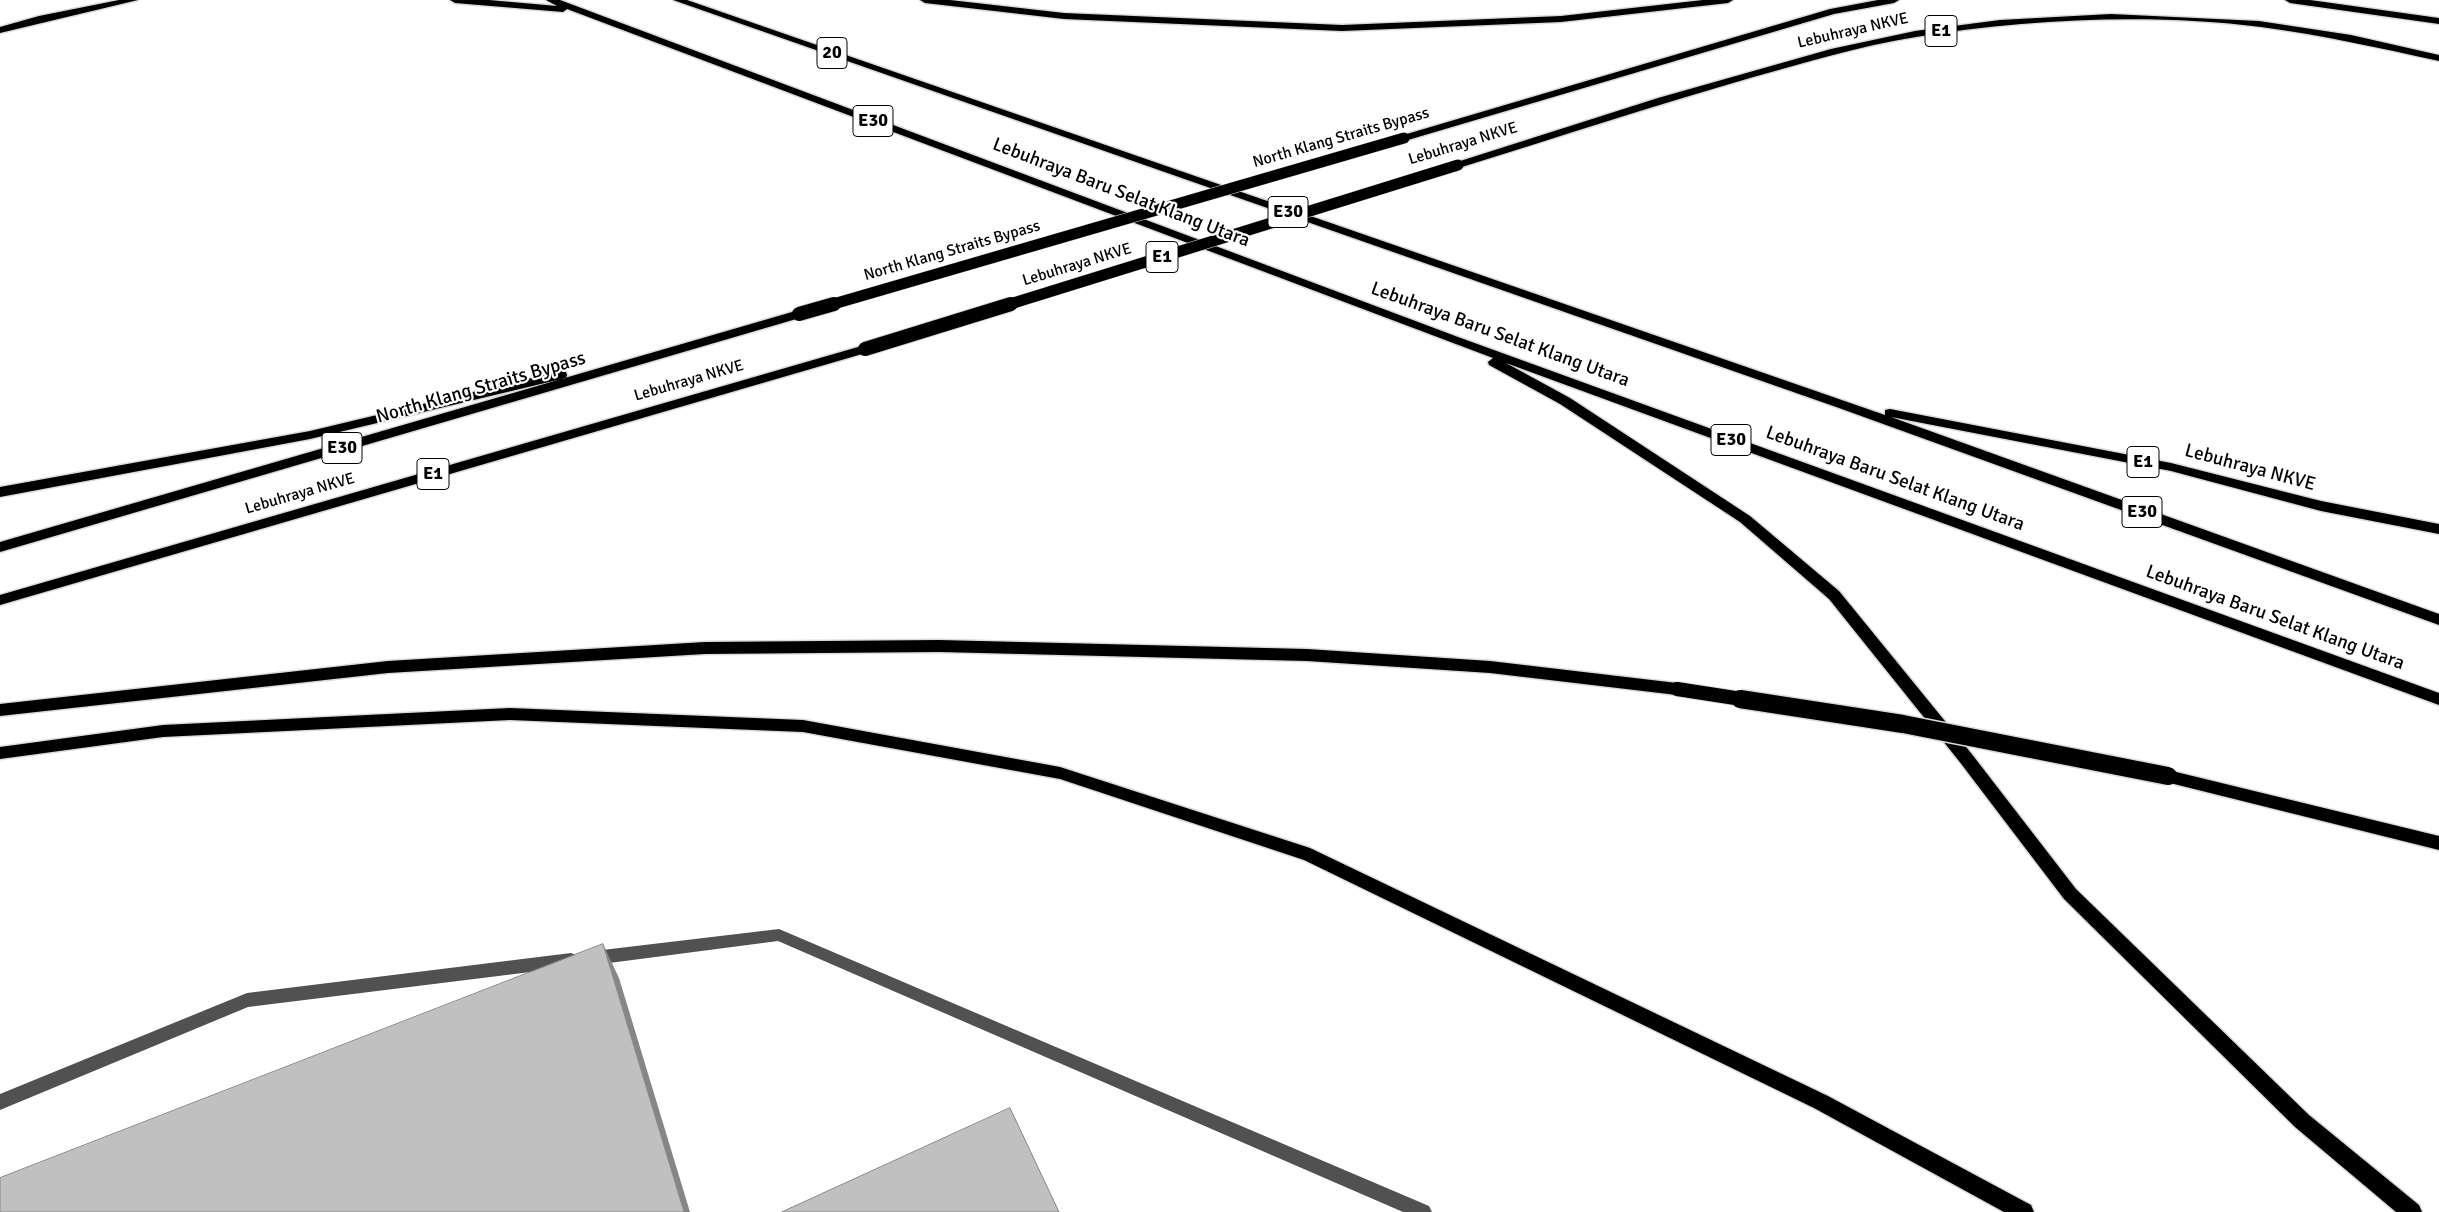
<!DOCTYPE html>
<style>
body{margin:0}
canvas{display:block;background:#fff}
</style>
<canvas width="2439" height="1212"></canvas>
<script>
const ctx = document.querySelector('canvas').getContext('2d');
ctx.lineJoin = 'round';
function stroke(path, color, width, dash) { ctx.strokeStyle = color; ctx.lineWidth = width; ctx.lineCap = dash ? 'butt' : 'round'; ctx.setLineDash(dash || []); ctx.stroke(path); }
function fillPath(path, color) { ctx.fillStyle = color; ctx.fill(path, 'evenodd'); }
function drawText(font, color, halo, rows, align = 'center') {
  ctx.font = font + ' Signika,sans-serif'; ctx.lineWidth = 4.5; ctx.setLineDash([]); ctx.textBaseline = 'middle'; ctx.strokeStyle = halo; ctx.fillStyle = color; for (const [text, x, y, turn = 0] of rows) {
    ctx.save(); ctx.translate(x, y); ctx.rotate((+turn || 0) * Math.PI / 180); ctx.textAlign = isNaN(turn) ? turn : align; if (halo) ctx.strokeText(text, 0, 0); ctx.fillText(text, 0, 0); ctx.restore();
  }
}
const highway = new Path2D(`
 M119 0H138L0 33V27L39 16Z
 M450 0H489L557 6 546 0H560L1458 337 2439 693V705L1506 363 1570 398 1750 516 1839 591 1971 753 2076 889 2309 1115 2419 1205 2422 1212H2396L2295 1127 2064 899 1959 761 1829 599 1740 522 1560 404 1489 365 1488 362 1493 358 567 9 563 12 455 3Z
 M673 0H687L1885 415V410L1890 409 2171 463 2321 501 2439 524V534L2321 511 2171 471 1891 417 2439 614V625L1839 408Z
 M920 0H950L1064 13 1342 25 1561 16 1703 0H1733L1728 3 1561 22 1342 31 1064 19 925 3Z
 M1878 0H1899L1894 3 1834 14 1408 140 1404 141 1399 138 1400 136 1830 9Z
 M2285 0H2310L2439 18V24L2290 3Z
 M2111 14 2259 21 2351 35 2439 55V61C2380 48 2321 35 2261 27 2152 13 2024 19 1916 37 1859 46 1805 63 1750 78 1653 106 1558 137 1462 167H1454L1453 165 1454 163 1658 98 1831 49 1915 31 2000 20Z
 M799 310 803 311 805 314 803 317 0 552V542Z
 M865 345 871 349 869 352 0 605V595Z
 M561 371 566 372 567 375 566 378 310 439 0 497V487L310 431Z
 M939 640 1307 649 1490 661 1677 683 1683 685 1685 689 1683 693 1677 695 1490 673 1307 661 939 652 705 654 388 673 0 716V704L388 661 705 642Z
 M510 708 803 720 1060 767 1310 848 1828 1096 2031 1205 2034 1212H2004L1814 1108 1304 860 1060 779 803 732 510 720 163 737 0 759V747L163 725Z
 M2168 770 2439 836V850L2162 781 2160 776 2162 771Z`);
stroke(highway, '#dbdbdb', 3);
fillPath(new Path2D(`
 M779 929 1429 1206 1432 1212H1403L778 941 594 965 589 963 586 958 589 953 594 951Z
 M571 953 576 955 579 960 576 965 571 967 248 1007 0 1110V1094L247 993Z`), '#515151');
fillPath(highway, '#000');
const highwayBridgeFar2 = new Path2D(`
 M830 305 1404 138
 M1007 305 1458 165`);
const highwayBridgeFar1 = new Path2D(`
 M799 314 834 304
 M865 349 1011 304
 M1677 689 1748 700`);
const highwayBridge = new Path2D(`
 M1740 699 1903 724 2168 776`);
stroke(highwayBridgeFar2, '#dbdbdb', 12, []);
stroke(highwayBridgeFar1, '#dbdbdb', 16, []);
stroke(highwayBridge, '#dbdbdb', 21, []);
stroke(highwayBridgeFar2, '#000', 11);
stroke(highwayBridgeFar1, '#000', 14);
stroke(highwayBridge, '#000', 18);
fillPath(new Path2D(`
 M603 944 619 978 690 1212H684Z`), '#868686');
const building = new Path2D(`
 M603 944 684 1212H0V1178Z
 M1010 1108 1059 1212H782Z`);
fillPath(building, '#c0c0c0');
stroke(building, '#868686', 1);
drawText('16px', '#000', '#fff', [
 ["Lebuhraya NKVE",1853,31,-13],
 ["North Klang Straits Bypass",1341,138,-16],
 ["Lebuhraya NKVE",1463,144,-17],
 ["North Klang Straits Bypass",952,251,-16],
 ["Lebuhraya NKVE",1077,265,-17],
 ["Lebuhraya NKVE",689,381,-16],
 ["Lebuhraya NKVE",300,494,-16]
]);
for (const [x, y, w] of [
 [1941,31,32],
 [832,53,30],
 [873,121,40],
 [1288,212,40],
 [1162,257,32],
 [1731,440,40],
 [342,448,40],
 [2143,462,32],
 [433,474,32],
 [2142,512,40]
]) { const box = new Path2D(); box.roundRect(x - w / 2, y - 15.5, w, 31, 4); ctx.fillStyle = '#fff'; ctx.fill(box); stroke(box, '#000', 1); }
drawText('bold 18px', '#000', null, [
 ["E1",1941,31],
 ["20",832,53],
 ["E30",873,121],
 ["E30",1288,212],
 ["E1",1162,257],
 ["E30",1731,440],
 ["E30",342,448],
 ["E1",2143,462],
 ["E1",433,474],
 ["E30",2142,512]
]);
drawText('19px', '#000', '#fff', [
 ["Lebuhraya Baru Selat Klang Utara",1121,193,21],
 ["Lebuhraya Baru Selat Klang Utara",1500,335,20],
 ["North Klang Straits Bypass",481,388,-16],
 ["Lebuhraya NKVE",2250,468,15],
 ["Lebuhraya Baru Selat Klang Utara",1895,479,20],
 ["Lebuhraya Baru Selat Klang Utara",2275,618,20]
]);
</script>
